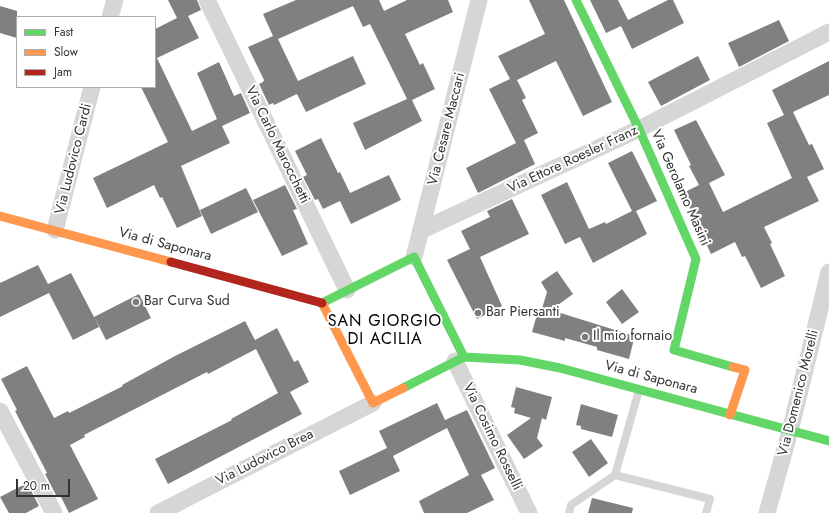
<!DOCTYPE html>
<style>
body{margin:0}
#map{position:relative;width:829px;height:513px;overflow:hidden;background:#fff;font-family:Jost,sans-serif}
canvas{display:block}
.legend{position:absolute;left:16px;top:16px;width:140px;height:72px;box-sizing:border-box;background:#fff;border:1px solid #adadad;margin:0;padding:5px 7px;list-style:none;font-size:12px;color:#323232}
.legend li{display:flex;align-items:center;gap:8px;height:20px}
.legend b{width:20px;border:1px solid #adadad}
.scale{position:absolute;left:16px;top:479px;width:54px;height:18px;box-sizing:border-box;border:2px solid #323232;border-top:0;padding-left:5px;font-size:12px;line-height:14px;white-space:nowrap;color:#323232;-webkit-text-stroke:3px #fff;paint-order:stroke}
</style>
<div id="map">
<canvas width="829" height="513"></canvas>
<ul class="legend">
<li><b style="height:5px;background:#63d668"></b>Fast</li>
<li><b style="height:5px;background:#ff974d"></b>Slow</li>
<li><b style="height:5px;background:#b3261e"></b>Jam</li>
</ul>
<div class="scale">20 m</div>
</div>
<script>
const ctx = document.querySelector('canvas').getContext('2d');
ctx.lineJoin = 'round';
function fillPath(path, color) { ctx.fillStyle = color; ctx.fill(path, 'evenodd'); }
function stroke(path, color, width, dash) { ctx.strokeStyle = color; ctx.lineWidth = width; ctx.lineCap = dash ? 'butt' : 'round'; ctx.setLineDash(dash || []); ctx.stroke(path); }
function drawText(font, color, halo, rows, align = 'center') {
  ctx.font = font + ' Jost,sans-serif'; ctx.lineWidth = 4; ctx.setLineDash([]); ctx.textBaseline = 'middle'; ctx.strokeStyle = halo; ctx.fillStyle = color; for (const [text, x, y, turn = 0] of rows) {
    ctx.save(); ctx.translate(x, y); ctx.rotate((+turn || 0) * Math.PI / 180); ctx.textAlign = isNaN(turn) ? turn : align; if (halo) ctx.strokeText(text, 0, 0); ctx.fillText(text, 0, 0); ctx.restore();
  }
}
fillPath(new Path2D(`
 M168 0H197L201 10 188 16 199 38 157 58 192 131 217 119 197 73 219 62 234 96 241 93 250 113 222 126 230 143 181 166 202 216 177 228 162 197 160 198 154 185 107 208 93 178 168 142 141 87H155V29L177 18Z
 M296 0H379L384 11 407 0H448L453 12 405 34 420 65 423 63 435 89 412 100 422 121 365 150 353 123 407 99 370 24 363 27 353 6 278 39 298 81 353 56 366 84 306 112 297 94 274 105 273 103 269 105 259 84 263 82 264 80 248 47 273 36 263 14Z
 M529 0H564L612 102 583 116 556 61 517 80 526 98 522 100 538 133 524 140 535 164 478 193 466 168 516 143 489 89 510 79 498 56 545 34Z
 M590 0H618L628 20 668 0H673L684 23 632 49 621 26 606 33Z
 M0 6 17 11V38L0 33Z
 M779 20 789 41 739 67 728 43Z
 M698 56 710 80 661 106 648 82Z
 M829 61V95L793 112 809 145 812 144 824 169 807 177 819 201 764 227 772 243 770 244 785 276 761 288 745 256 742 257 735 242 711 254 683 193 699 185 689 166 691 165 674 130 696 120 725 175 709 183 723 212 792 178 767 123 784 115 772 90Z
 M321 138 338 173 340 172 350 193 389 175 401 200 351 224 340 201 323 209 318 199 315 200 303 177 307 175 295 151Z
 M632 151 657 201 636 211 647 234 593 263 580 237 565 244 541 195 567 182 589 229 605 222 606 224 632 211 608 163Z
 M285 185 297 209 293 210 308 244 282 256 253 200Z
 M246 188 258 212 211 234 200 210Z
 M512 199 529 234 480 257 502 306 477 319 447 260 470 249 461 231 490 217 487 211Z
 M38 265 48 284 71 273 94 317 139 294 151 318 106 340 95 318 99 327 73 340 49 293 0 317V283Z
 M557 271 573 294 551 310 631 335 630 338 634 339 629 359 597 350V347L565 338V341L532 332 538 311 541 312 547 292 541 282Z
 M622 289 639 312 622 324 606 302Z
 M245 321 255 340 277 328 294 362 298 360 309 382 290 392 302 414 168 484 155 459 232 420 231 419 278 393 256 349 208 374 207 372 84 435 85 437 70 445 98 499 69 513 60 495 57 497 45 474 47 473 15 411 17 410 1 379 27 366 54 418 68 411 69 413 123 386 122 385 175 356Z
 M516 387 552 397 546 420 542 418 537 438 543 446 524 459 507 435 531 418 514 413 515 408 511 407Z
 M437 403 445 420 467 410 495 468 481 475 494 500 467 513H424L419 501 469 475 447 428 393 456 400 471 350 495 339 471 387 448 379 431Z
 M581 404 618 415 612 437 581 429V426L576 425Z
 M591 439 608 463 589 477 572 452Z
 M27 483 39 506 26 513H9L0 497Z
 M592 498 633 508 632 513H588Z`), '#808080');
stroke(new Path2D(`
 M639 390 615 475 710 499 706 513
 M569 513 571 505 615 475`), '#d6d6d6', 8);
stroke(new Path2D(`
 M207 0 347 290
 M110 17 115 0
 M55 230 92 87
 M422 230 639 129 829 32
 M414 257 479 0
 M455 361 529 513
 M0 411 54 513
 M158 513 373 403
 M767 513 790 431 829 272`), '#d6d6d6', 17);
stroke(new Path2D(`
 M576 0 639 129 696 259 674 350 733 367
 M322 303 414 257 464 357
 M403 388 464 357 520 360 560 368 829 441`), '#63d668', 9);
stroke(new Path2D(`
 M0 216 171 262
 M322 303 373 403 403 388
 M730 415 745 370 733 367`), '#ff974d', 9);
stroke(new Path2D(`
 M171 262 322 303`), '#b3261e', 9);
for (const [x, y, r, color] of [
 [136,302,4,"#7a7a7a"],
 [478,313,4,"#7a7a7a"],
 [585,337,4,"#7a7a7a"]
]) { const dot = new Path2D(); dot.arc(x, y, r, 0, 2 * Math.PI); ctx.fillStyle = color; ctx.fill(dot); stroke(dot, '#fff', 1.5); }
drawText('14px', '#323232', '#fff', [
 ["Via Cesare Maccari",447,129,-76],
 ["Via Carlo Marocchetti",277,145,64],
 ["Via Ludovico Cardi",74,159,-76],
 ["Via Ettore Roesler Franz",573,160,-25],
 ["Via Gerolamo Masini",680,188,66],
 ["Via di Saponara",165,245,15],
 ["Via di Saponara",651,378,15],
 ["Via Domenico Morelli",799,393,-76],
 ["Via Cosimo Rosselli",492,437,64],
 ["Via Ludovico Brea",265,458,-27]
]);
drawText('14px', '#323232', '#fff', [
 ["Bar Curva Sud",144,302],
 ["Bar Piersanti",486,313],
 ["Il mio fornaio",593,337]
], 'left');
ctx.letterSpacing = '1px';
drawText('16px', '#000', '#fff', [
 ["SAN GIORGIO",385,322],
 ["DI ACILIA",385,340]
]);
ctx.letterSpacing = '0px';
</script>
